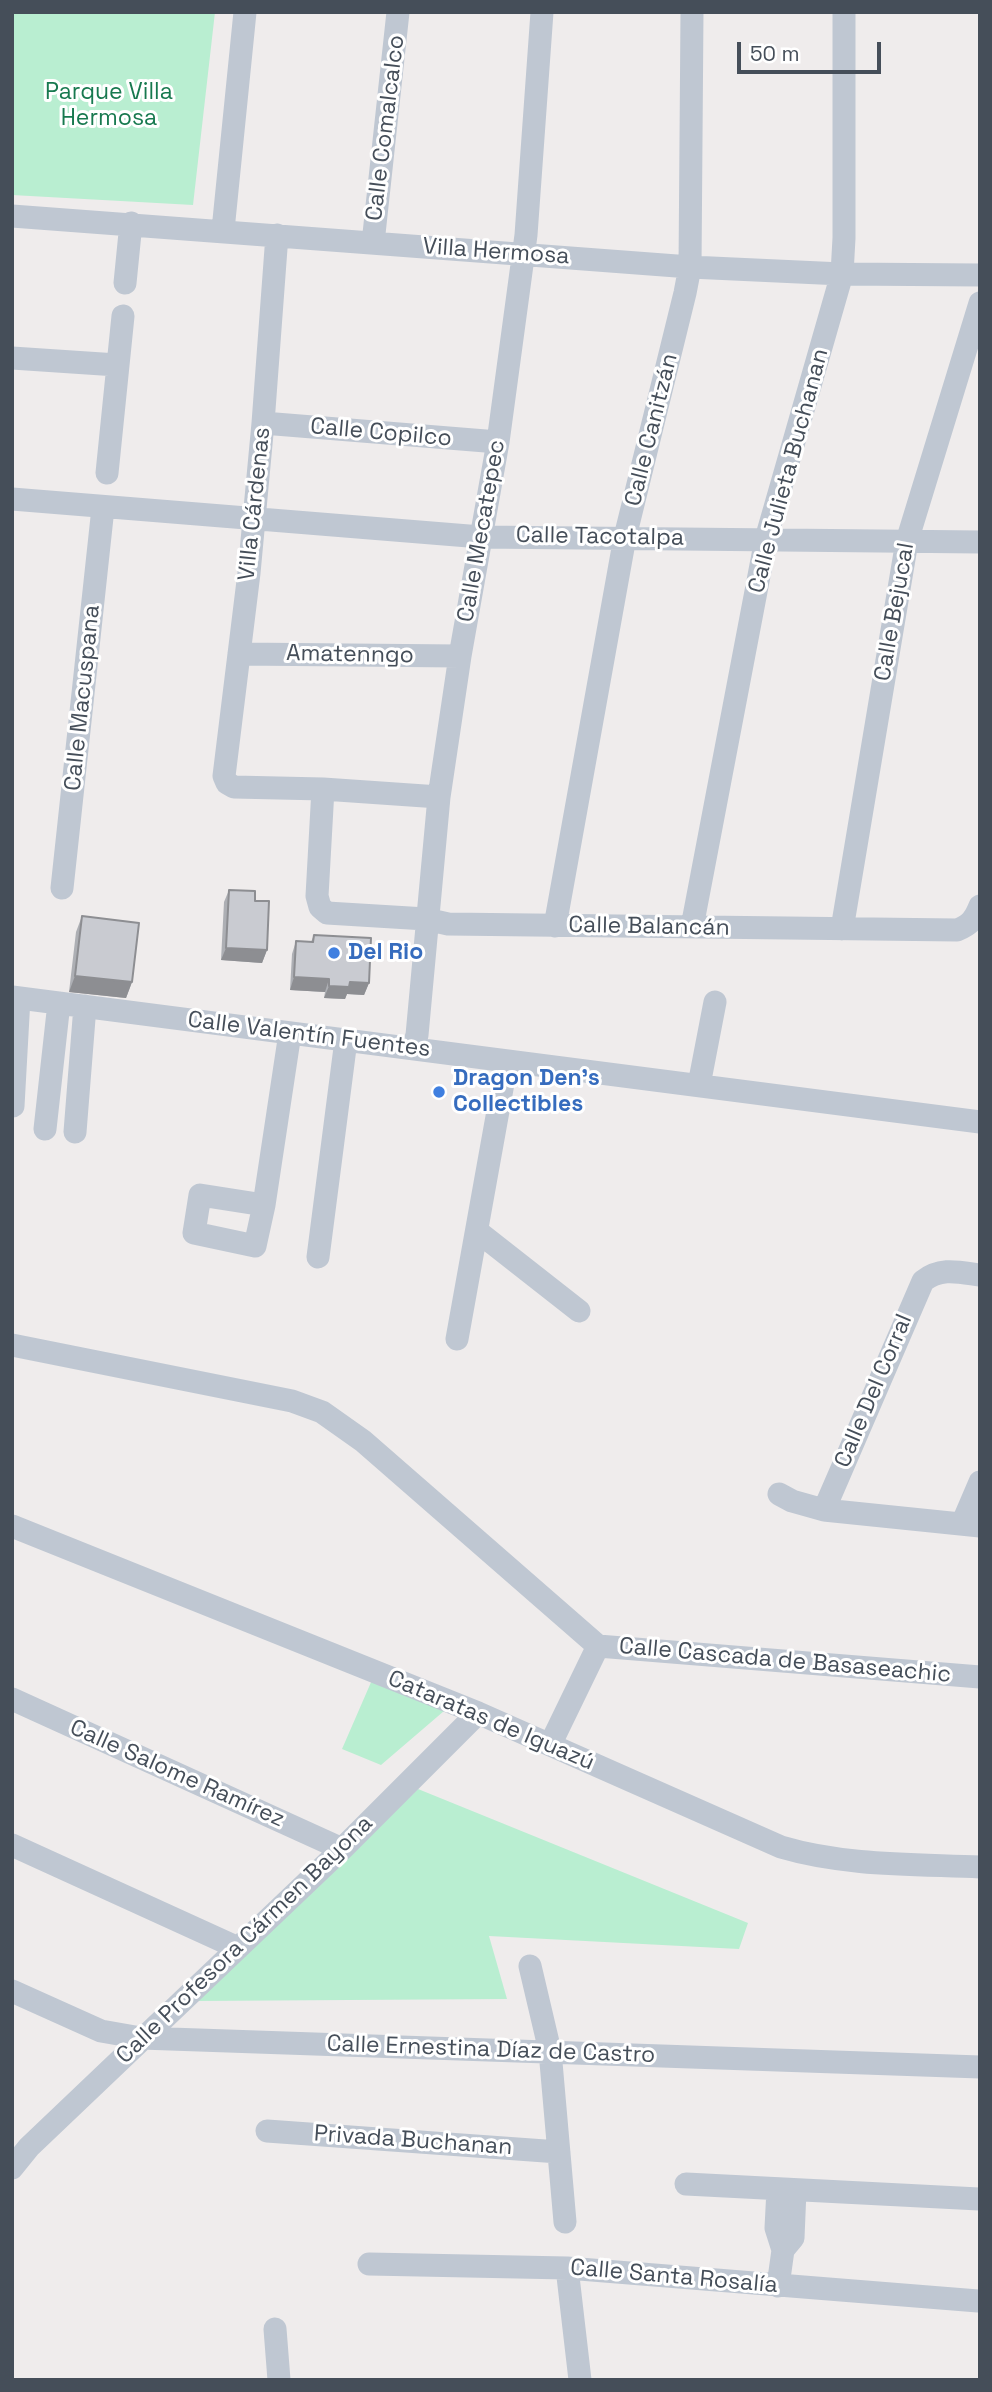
<!DOCTYPE html>
<meta charset="utf-8">
<style>
body{margin:0}
#map{position:relative;width:992px;height:2392px;overflow:hidden;background:#efecec;font-family:"Space Grotesk",sans-serif}
canvas{display:block}
.frame{position:absolute;inset:0;border:14px solid #454e59;pointer-events:none}
.scale{position:absolute;left:737px;top:42px;width:144px;height:32px;box-sizing:border-box;border:4px solid #454e59;border-top:0;padding-left:9px;font-size:21px;line-height:24px;white-space:nowrap;color:#454e59;-webkit-text-stroke:5px #fff;paint-order:stroke}
</style>
<div id="map">
<canvas width="992" height="2392"></canvas>
<div class="frame"></div>
<div class="scale">50 m</div>
</div>
<script>
const ctx = document.querySelector('canvas').getContext('2d');
ctx.lineJoin = 'round';
function fillPath(path, color) { ctx.fillStyle = color; ctx.fill(path, 'evenodd'); }
function stroke(path, color, width, dash) { ctx.strokeStyle = color; ctx.lineWidth = width; ctx.lineCap = dash ? 'butt' : 'round'; ctx.setLineDash(dash || []); ctx.stroke(path); }
function drawText(font, color, halo, rows, align = 'center') {
  ctx.font = font + ' "Space Grotesk",sans-serif'; ctx.lineWidth = 6; ctx.setLineDash([]); ctx.textBaseline = 'middle'; ctx.strokeStyle = halo; ctx.fillStyle = color; for (const [text, x, y, turn = 0] of rows) {
    ctx.save(); ctx.translate(x, y); ctx.rotate((+turn || 0) * Math.PI / 180); ctx.textAlign = isNaN(turn) ? turn : align; if (halo) ctx.strokeText(text, 0, 0); ctx.fillText(text, 0, 0); ctx.restore();
  }
}
fillPath(new Path2D(`
 M12 12H215L193 205 12 195Z
 M372 1680 444 1711 381 1765 342 1749Z
 M418 1789 748 1923 739 1949 489 1936 507 1999 192 2001Z`), '#b9eed1');
stroke(new Path2D(`
 M12 216 690 267 842 274 980 275
 M223 230 245 12
 M277 235 263 423 249 573 224 776 227 783 234 787 323 789 439 797
 M373 243 398 12
 M125 283 131 223
 M12 358 117 365
 M263 423 498 442
 M107 473 123 316
 M12 499 481 537 980 542
 M239 654 460 656
 M323 789 317 896 320 907 327 913 426 919 448 924 957 930C970 925 975 919 980 906
 M62 888 103 508
 M555 926 625 537 685 293 690 267 692 12
 M692 927 766 539 842 274 844 238V12
 M842 929 907 541 980 303
 M12 997 980 1122
 M413 1048 417 1035 439 797 460 656 498 442 526 235 542 12
 M699 1085 715 1002
 M13 1106 19 998
 M45 1129 59 1003
 M75 1132 85 1006
 M264 1205 200 1195 194 1233 255 1246 264 1205 290 1033
 M477 1231 579 1311
 M318 1257 346 1040
 M457 1339 507 1061
 M12 1345 292 1401 322 1412 363 1441 598 1646 980 1677
 M779 1494 792 1501 824 1510 980 1526
 M824 1510 923 1281C941 1267 958 1272 980 1275
 M962 1524 980 1482
 M12 1526 478 1713 781 1847C845 1866 914 1864 980 1867
 M12 1699 342 1849
 M550 1745 598 1646
 M12 1845 238 1948
 M530 1966 550 2051 565 2222
 M12 1991 101 2031 141 2038 980 2067
 M267 2131 559 2152
 M12 2168 29 2147 342 1849 478 1713
 M686 2184 979 2199
 M783 2250 793 2238 795 2190
 M369 2264 567 2268 978 2301
 M567 2268 580 2380
 M778 2286 783 2250 776 2228 778 2189
 M275 2329 279 2380`), '#bfc7d2', 23);
fillPath(new Path2D(`
 M229 890 255 901 267 950 262 963 221 960 224 902Z
 M82 916 132 982 126 998 69 992 76 932Z
 M314 935 369 983 364 995 347 994 345 999 324 998 325 992 290 990 292 954 296 941 311 942Z`), '#adafb4');
fillPath(new Path2D(`
 M226 948 267 950 262 963 221 960Z
 M75 976 132 982 126 998 69 992Z
 M294 977 329 979 325 992 290 990Z
 M350 982 369 983 364 995 347 994 345 999 324 998 329 986Z`), '#8d8e92');
const building = new Path2D(`
 M229 890 255 891V901H269L267 950 226 948Z
 M82 916 139 923 132 982 75 976Z
 M314 935 371 938 369 983 350 982 349 987 329 986V979L294 977 296 941 313 942Z`);
fillPath(building, '#c9cbd1');
stroke(building, '#8d8e92', 2);
for (const [x, y, r, color] of [
 [334,953,7,"#3f7fe0"],
 [439,1092,7,"#3f7fe0"]
]) { const dot = new Path2D(); dot.arc(x, y, r, 0, 2 * Math.PI); ctx.fillStyle = color; ctx.fill(dot); stroke(dot, '#fff', 2.5); }
drawText('23px', '#17794f', '#fff', [
 ["Parque Villa",109,93],
 ["Hermosa",109,119]
]);
drawText('23px', '#454e59', '#fff', [
 ["Calle Comalcalco",386,128,-83],
 ["Villa Hermosa",496,252,4],
 ["Calle Canitzán",652,430,-76],
 ["Calle Copilco",381,433,5],
 ["Calle Julieta Buchanan",789,471,-75],
 ["Villa Cárdenas",255,504,-84],
 ["Calle Mecatepec",482,531,-80],
 ["Calle Tacotalpa",600,537,1],
 ["Calle Bejucal",895,612,-80],
 ["Amatenngo",350,655,1],
 ["Calle Macuspana",83,698,-84],
 ["Calle Balancán",649,927,1],
 ["Calle Valentín Fuentes",309,1035,7],
 ["Calle Del Corral",874,1391,-67],
 ["Calle Cascada de Basaseachic",785,1661,5],
 ["Cataratas de Iguazú",491,1721,23],
 ["Calle Salome Ramírez",177,1774,24],
 ["Calle Profesora Cármen Bayona",245,1940,-44],
 ["Calle Ernestina Díaz de Castro",491,2050,2],
 ["Privada Buchanan",413,2141,4],
 ["Calle Santa Rosalía",674,2277,5]
]);
drawText('bold 23px', '#366cbe', '#fff', [
 ["Del Rio",348,953],
 ["Dragon Den's",453,1079],
 ["Collectibles",453,1105]
], 'left');
</script>
